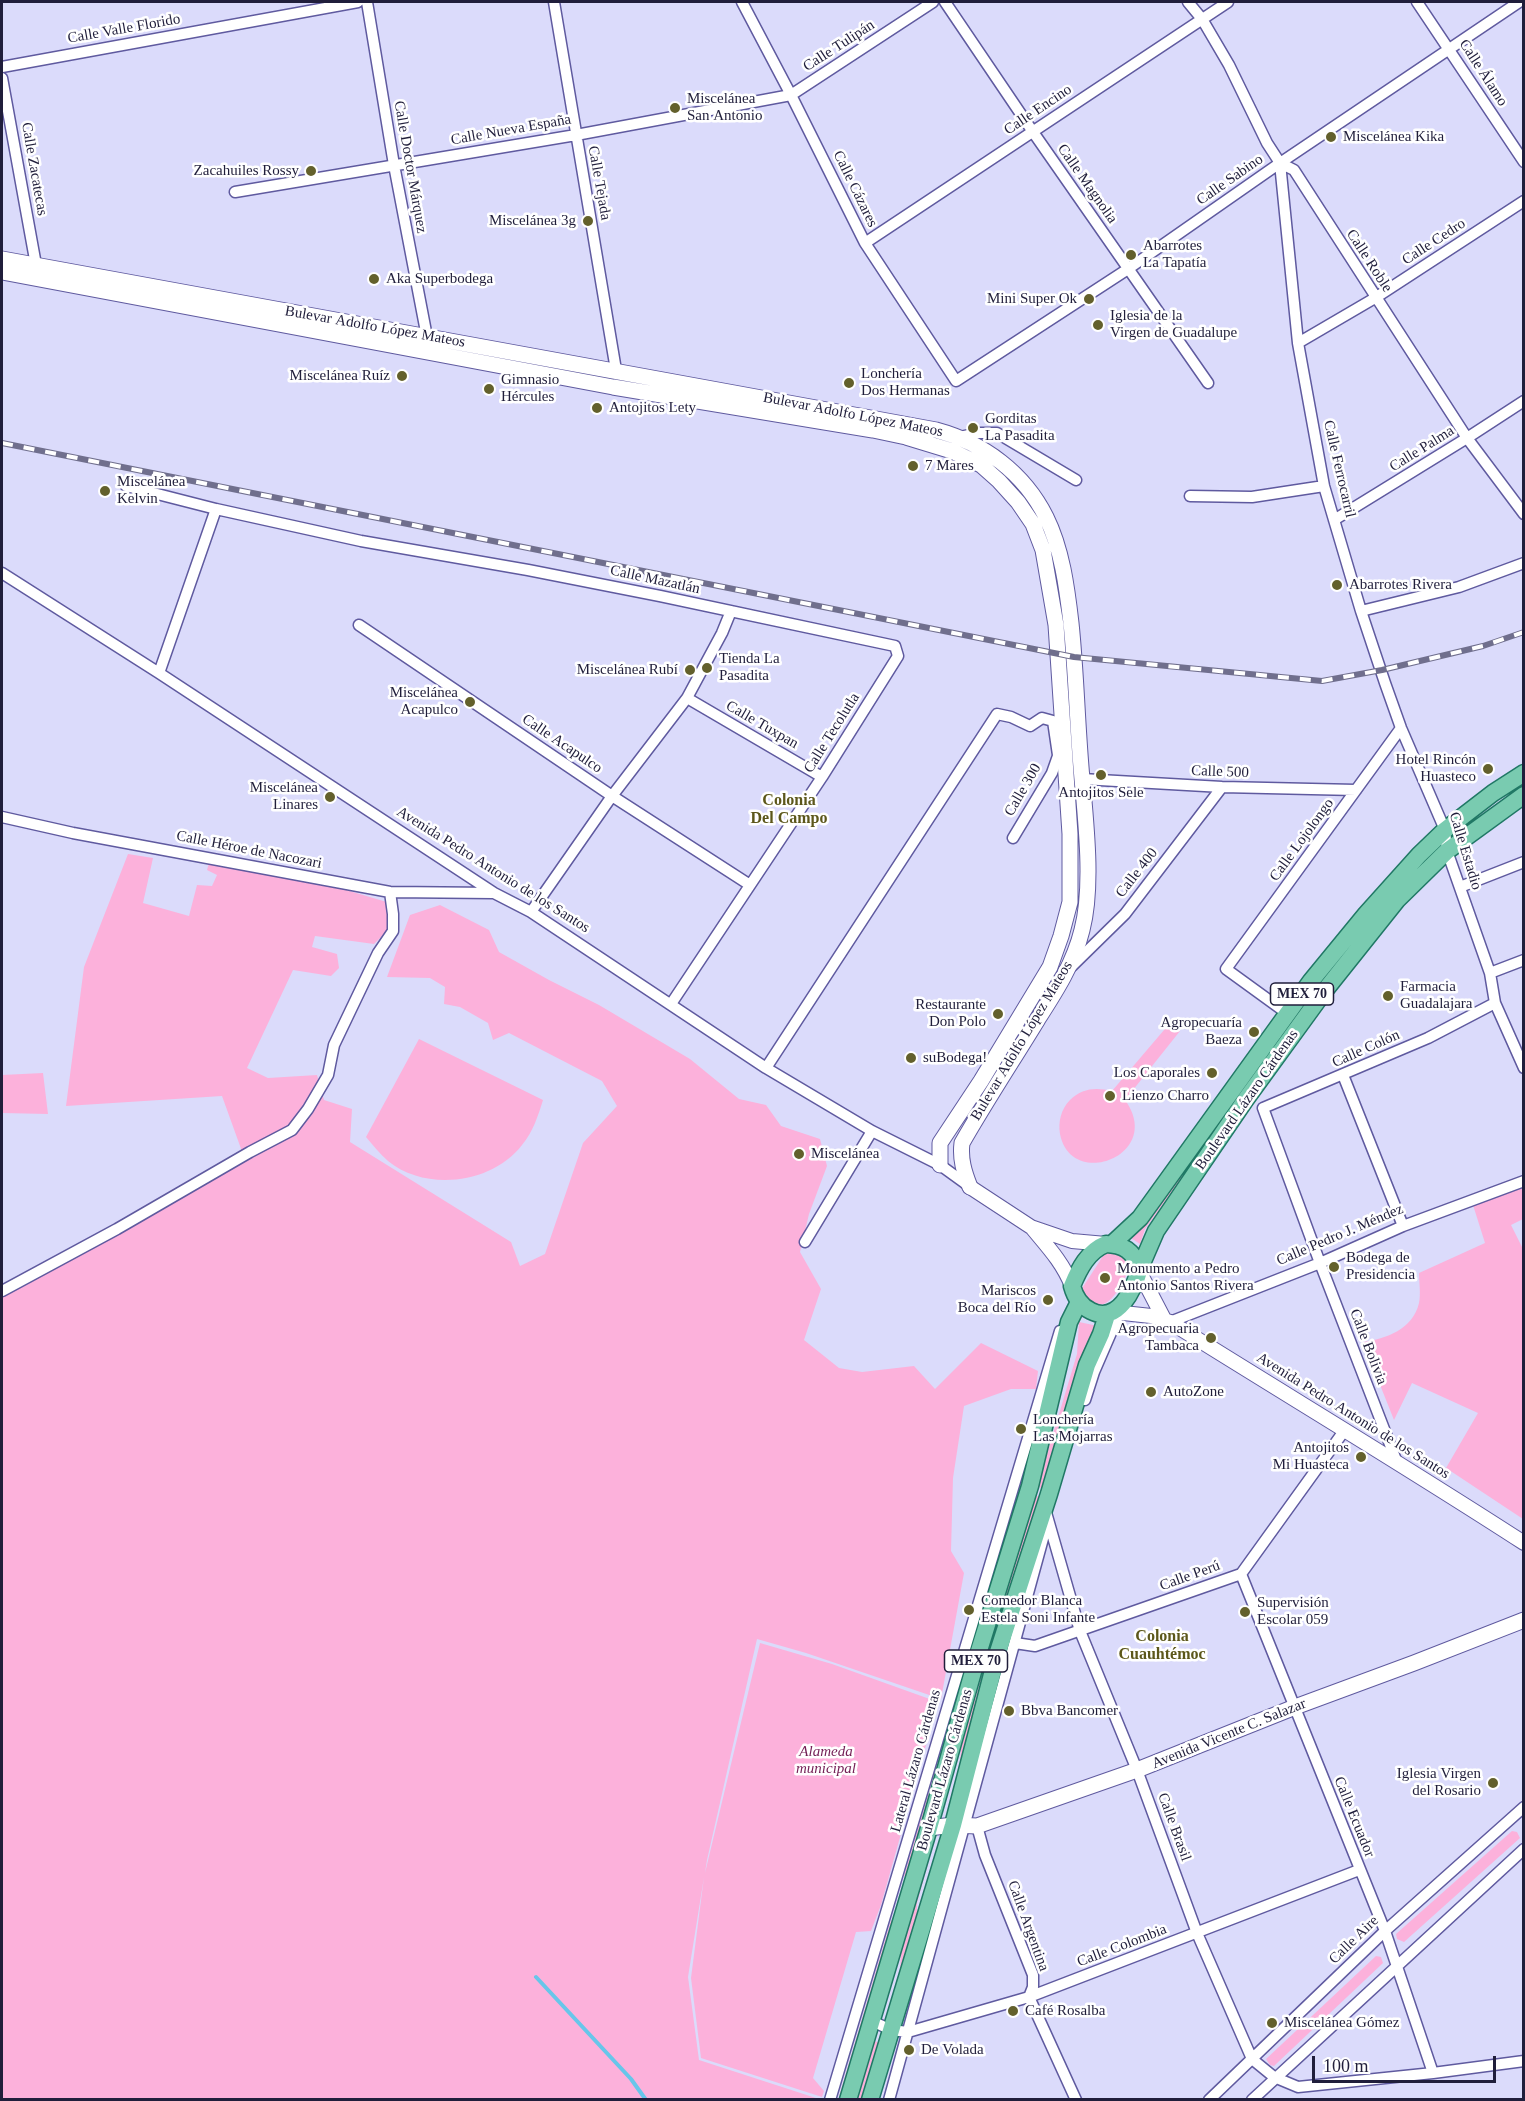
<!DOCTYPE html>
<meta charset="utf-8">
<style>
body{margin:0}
#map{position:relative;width:1525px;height:2101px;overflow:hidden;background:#dbdbfb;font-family:Georgia,serif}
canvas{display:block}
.frame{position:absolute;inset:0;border:3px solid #201e3b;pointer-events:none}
.scale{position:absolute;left:1312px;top:2056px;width:184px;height:27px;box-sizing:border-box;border:3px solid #201e3b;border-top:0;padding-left:8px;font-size:18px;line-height:21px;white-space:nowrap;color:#201e3b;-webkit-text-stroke:4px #fff;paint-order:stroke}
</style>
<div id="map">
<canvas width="1525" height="2101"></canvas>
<div class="frame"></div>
<div class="scale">100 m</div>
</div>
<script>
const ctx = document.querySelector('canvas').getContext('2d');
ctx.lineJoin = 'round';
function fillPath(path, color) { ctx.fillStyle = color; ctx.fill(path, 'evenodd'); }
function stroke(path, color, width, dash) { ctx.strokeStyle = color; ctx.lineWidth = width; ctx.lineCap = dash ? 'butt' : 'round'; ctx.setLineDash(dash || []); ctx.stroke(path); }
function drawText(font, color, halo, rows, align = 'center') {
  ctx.font = font + ' Georgia,serif'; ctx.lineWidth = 5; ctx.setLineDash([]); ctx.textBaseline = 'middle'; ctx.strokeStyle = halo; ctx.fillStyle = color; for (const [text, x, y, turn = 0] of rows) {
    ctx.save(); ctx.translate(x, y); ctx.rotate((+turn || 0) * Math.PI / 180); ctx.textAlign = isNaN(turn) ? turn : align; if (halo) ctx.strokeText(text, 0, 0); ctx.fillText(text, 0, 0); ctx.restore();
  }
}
fillPath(new Path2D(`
 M128 854 153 858 143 903 189 916 197 885 212 886 217 875 207 870 209 863 326 884 390 903 389 929 374 944 315 936 312 947 337 954 339 968 331 976 293 970 247 1068 268 1078 317 1075 324 1100 352 1109 350 1142 511 1242 520 1266 545 1254 583 1143 617 1106 602 1081 509 1033 493 1040 488 1023 460 1007 444 1004 445 987 430 978 387 977 410 915 440 905 489 930 499 952 549 980 599 1005 690 1059 739 1099 766 1105 781 1126 820 1139 827 1166 809 1214 800 1252 821 1289 804 1340 839 1368 862 1372 914 1366 935 1389 981 1343 1038 1371 1036 1389H1011L964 1406 953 1478 951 1551 964 1573 941 1699 806 1653 757 1639 707 1860 705 1873 760 1643 832 1664 938 1702 881 1905 871 1931 856 1932 813 2078 824 2091 822 2097 701 2058 691 1978 704 1877 688 1977 699 2060 819 2099H2V1293L244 1157 222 1096 66 1106 84 967Z
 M1170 1023 1180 1031 1125 1100C1165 1155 1071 1191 1060 1134 1058 1122 1061 1109 1070 1100 1082 1088 1096 1087 1112 1091Z
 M1284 1027 1288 1030 1145 1229 1140 1244 1131 1238Z
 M419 1039 543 1100C538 1116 533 1132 522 1145 492 1184 426 1192 388 1161 380 1154 373 1145 366 1137Z
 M43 1073 48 1114 2 1113V1075Z
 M1523 1188V1219L1511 1225 1524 1251 1523 1519 1446 1468 1478 1413 1412 1383 1394 1420 1363 1342C1386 1339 1413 1329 1419 1303 1421 1294 1419 1282 1419 1273L1485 1243 1473 1205Z
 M1110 1252 1121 1253 1129 1263 1130 1268C1120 1285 1114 1307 1092 1306L1081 1290 1103 1256Z
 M1079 1322 1098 1326 1082 1356 1044 1487 1041 1488 1039 1487 1038 1484 1077 1354Z
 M1024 1470 1025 1471 906 1876H904Z
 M1038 1496 1040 1499 952 1796 960 1764 961 1747 1034 1497Z
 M1512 1831 1517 1832 1520 1838 1404 1942 1397 1939 1396 1934Z
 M926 1864H928L917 1903V1921L888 2012 900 1970 901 1952Z
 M891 1920 892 1921 840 2099 838 2100Z
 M1376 1956 1381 1957 1383 1963 1274 2066 1270 2065 1266 2059Z
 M874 2041 880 2043 863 2099 857 2100Z`), '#fcb1db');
stroke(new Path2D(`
 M536 1977 631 2079 646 2100`), '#67c6ea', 4);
const minor = new Path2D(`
 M367 2 394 165 427 337
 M554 2 616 370
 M742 2 791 95 865 243 956 381 1128 269 1280 163 1519 2
 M945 2 1033 132 1208 383
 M1188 2 1202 19 1229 65 1267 143 1280 163 1294 170 1467 438 1524 514
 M1417 2 1524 162
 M2 67 358 2
 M2 78 36 265
 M1280 163 1298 343 1324 486 1361 611 1385 683 1401 728 1445 830 1447 851 1490 973 1495 1003 1524 1068
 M235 192 576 135 791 95 933 2
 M865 243 1228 2
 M1298 343 1375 298 1524 201
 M960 437 978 433H997L1076 480
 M126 486 216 509 361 541 528 570 660 596 895 646 898 656 822 777 671 1004
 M1190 496 1252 497 1324 486
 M1334 520 1467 438 1524 401
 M2 573 159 673 494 893 531 912 766 1068 872 1131 940 1165 969 1186
 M1361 611 1459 587 1524 563
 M359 625 612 796 750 885
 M159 673 216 509
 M687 698 822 777
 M1082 779 1222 787 1356 790
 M2 817 73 833 390 892 494 893
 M1013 838 1052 773 1058 756
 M1460 887 1524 862
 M531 912 612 796 687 698 722 633 731 611
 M1072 966 1125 914 1222 787
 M1490 973 1524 960
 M1288 1014 1226 969 1401 728
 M766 1068 997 714 1011 717 1030 726 1042 718 1053 721 1058 755
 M1343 1075 1403 1226
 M1263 1108 1320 1263 1396 1460
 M1263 1108 1428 1038 1495 1003
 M805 1242 872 1131
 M2 1291 117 1229 250 1152 292 1130 308 1109 328 1075 334 1045 378 953 393 931V914L390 892
 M1170 1322 1320 1263 1403 1226 1524 1181
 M1085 1400 1094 1372 1120 1312
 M1045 1509 1080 1631 1137 1770 1197 1933 1252 2059 1274 2077 1298 2087 1433 2073 1524 2061
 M1241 1574 1385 1931 1433 2073
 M1015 1643 1035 1646 1241 1574 1344 1431
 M977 1826 985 1855 1033 1975V1987L1029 1997 1076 2100
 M872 2021 891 2030 908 2032 1029 1997 1359 1870
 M830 2100 1060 1331
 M889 2100 1047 1524
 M1209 2100 1385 1931 1524 1807
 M1252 2100 1524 1849`);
const tertiary = new Path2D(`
 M970 1187 1031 1227 1072 1241 1106 1244
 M1033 1229C1048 1247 1063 1263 1072 1286
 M1139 1271 1164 1319
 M1114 1312 1151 1316 1170 1322C1288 1396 1407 1467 1524 1543`);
const secondary = new Path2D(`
 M2 259 936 430C984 443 1024 473 1046 517 1062 549 1067 588 1071 623 1076 671 1077 719 1081 767 1085 816 1094 884 1082 930 1074 963 1056 991 1038 1019 1013 1060 986 1101 962 1143 960 1159 964 1172 970 1187
 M2 272 613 387 873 430 906 437 952 451 981 465 999 481 1018 502 1033 524 1043 550 1056 625 1070 834V902L1061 936 1050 967 981 1081 940 1143V1165
 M929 1828 953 1825 977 1826 1137 1770 1295 1707 1414 1663 1524 1620`);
const primary = new Path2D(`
 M1106 1244C1124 1245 1132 1250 1140 1268 1134 1289 1118 1325 1091 1311 1080 1306 1075 1297 1072 1286 1079 1269 1088 1251 1106 1244Z
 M1112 1244 1140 1218 1311 981 1366 914 1419 855 1445 830 1493 793 1524 773
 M1140 1268 1156 1231 1246 1099 1326 989 1397 900 1447 851 1524 795
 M848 2100 929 1828 978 1654 1030 1486 1069 1322 1079 1302
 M870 2100 953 1825 997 1655 1049 1494 1087 1365 1101 1334 1107 1315`);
stroke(minor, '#5f5a9f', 13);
stroke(tertiary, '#5f5a9f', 16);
stroke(secondary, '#5f5a9f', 17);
stroke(primary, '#207865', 19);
stroke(minor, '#fff', 10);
stroke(tertiary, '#fff', 14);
stroke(secondary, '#fff', 15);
stroke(primary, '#79cbb0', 16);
const rail = new Path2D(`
 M2 443 1074 657 1322 681 1382 670 1483 646 1524 632`);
stroke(rail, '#706f8d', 6);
stroke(rail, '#fff', 4, [11]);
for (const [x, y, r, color] of [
 [675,108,6,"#63602c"],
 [1331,137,6,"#63602c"],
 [311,171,6,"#63602c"],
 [588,221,6,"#63602c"],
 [1131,255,6,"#63602c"],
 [374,279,6,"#63602c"],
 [1089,299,6,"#63602c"],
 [1098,325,6,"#63602c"],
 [402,376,6,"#63602c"],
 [849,383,6,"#63602c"],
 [489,389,6,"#63602c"],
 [597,408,6,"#63602c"],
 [973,428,6,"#63602c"],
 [913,466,6,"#63602c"],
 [105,491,6,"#63602c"],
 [1337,585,6,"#63602c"],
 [707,668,6,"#63602c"],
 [690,670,6,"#63602c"],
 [470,702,6,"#63602c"],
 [1488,769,6,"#63602c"],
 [1101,775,6,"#63602c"],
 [330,797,6,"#63602c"],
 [1388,996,6,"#63602c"],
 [998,1014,6,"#63602c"],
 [1254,1032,6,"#63602c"],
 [911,1058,6,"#63602c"],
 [1212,1073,6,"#63602c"],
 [1110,1096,6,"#63602c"],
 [799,1154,6,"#63602c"],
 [1334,1267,6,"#63602c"],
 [1105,1278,6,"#63602c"],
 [1048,1300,6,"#63602c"],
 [1211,1338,6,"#63602c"],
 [1151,1392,6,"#63602c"],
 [1021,1429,6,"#63602c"],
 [1361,1457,6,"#63602c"],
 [969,1610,6,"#63602c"],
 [1245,1612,6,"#63602c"],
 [1009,1711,6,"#63602c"],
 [1493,1783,6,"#63602c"],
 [1013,2011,6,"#63602c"],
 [1272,2023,6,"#63602c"],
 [909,2050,6,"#63602c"]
]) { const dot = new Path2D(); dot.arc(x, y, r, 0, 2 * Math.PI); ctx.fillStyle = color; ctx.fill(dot); stroke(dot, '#fff', 2); }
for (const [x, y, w] of [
 [1302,994,63],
 [976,1661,63]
]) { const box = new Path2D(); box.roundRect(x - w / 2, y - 11, w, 22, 4.5); ctx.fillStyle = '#fff'; ctx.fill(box); stroke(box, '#201e3b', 1.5); }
drawText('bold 14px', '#201e3b', null, [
 ["MEX 70",1302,994],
 ["MEX 70",976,1661]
]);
drawText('15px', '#201e3b', '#fff', [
 ["Calle Valle Florido",124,29,-10],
 ["Calle Tulipán",839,46,-33],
 ["Calle Álamo",1483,73,57],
 ["Calle Encino",1038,110,-34],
 ["Calle Nueva España",511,130,-10],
 ["Calle Doctor Márquez",410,167,80],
 ["Calle Zacatecas",34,169,80],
 ["Calle Sabino",1230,180,-35],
 ["Calle Tejada",599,183,80],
 ["Calle Magnolia",1087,184,55],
 ["Calle Cázares",855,189,64],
 ["Calle Cedro",1434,242,-33],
 ["Calle Roble",1369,261,57],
 ["Bulevar Adolfo López Mateos",375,327,10],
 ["Bulevar Adolfo López Mateos",853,415,11],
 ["Calle Palma",1422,449,-32],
 ["Calle Ferrocarril",1339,469,77],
 ["Calle Mazatlán",655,580,12],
 ["Calle Tuxpan",762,725,30],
 ["Calle Tecolutla",832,733,-58],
 ["Calle Acapulco",562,744,34],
 ["Calle 500",1220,772,2],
 ["Calle 300",1023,790,-60],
 ["Calle Lojolongo",1302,840,-54],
 ["Calle Héroe de Nacozari",249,850,11],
 ["Calle Estadio",1465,851,73],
 ["Avenida Pedro Antonio de los Santos",493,870,32],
 ["Calle 400",1137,873,-52],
 ["Bulevar Adolfo López Mateos",1022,1041,-59],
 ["Calle Colón",1366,1049,-24],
 ["Boulevard Lázaro Cárdenas",1247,1100,-55],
 ["Calle Pedro J. Méndez",1340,1235,-23],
 ["Calle Bolivia",1368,1347,69],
 ["Avenida Pedro Antonio de los Santos",1353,1416,32],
 ["Calle Perú",1190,1576,-20],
 ["Avenida Vicente C. Salazar",1229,1734,-22],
 ["Lateral Lázaro Cárdenas",916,1761,-74],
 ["Boulevard Lázaro Cárdenas",945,1770,-74],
 ["Calle Ecuador",1354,1817,68],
 ["Calle Brasil",1174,1827,70],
 ["Calle Argentina",1028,1926,70],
 ["Calle Aire",1354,1940,-44],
 ["Calle Colombia",1122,1946,-21]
]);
drawText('15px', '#201e3b', '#fff', [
 ["Miscelánea",687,99],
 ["San Antonio",687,116],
 ["Miscelánea Kika",1343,137],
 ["Zacahuiles Rossy",299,171,"right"],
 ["Miscelánea 3g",576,221,"right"],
 ["Abarrotes",1143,246],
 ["La Tapatía",1143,263],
 ["Aka Superbodega",386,279],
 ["Mini Super Ok",1077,299,"right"],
 ["Iglesia de la",1110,316],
 ["Virgen de Guadalupe",1110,333],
 ["Lonchería",861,374],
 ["Dos Hermanas",861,391],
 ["Miscelánea Ruíz",390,376,"right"],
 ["Gimnasio",501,380],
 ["Hércules",501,397],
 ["Antojitos Lety",609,408],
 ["Gorditas",985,419],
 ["La Pasadita",985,436],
 ["7 Mares",925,466],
 ["Miscelánea",117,482],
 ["Kelvin",117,499],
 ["Abarrotes Rivera",1349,585],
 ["Tienda La",719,659],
 ["Pasadita",719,676],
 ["Miscelánea Rubí",678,670,"right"],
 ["Miscelánea",458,693,"right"],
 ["Acapulco",458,710,"right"],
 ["Hotel Rincón",1476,760,"right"],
 ["Huasteco",1476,777,"right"],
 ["Miscelánea",318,788,"right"],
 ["Linares",318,805,"right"],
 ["Antojitos Sele",1101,793,"center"],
 ["Farmacia",1400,987],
 ["Guadalajara",1400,1004],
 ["Restaurante",986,1005,"right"],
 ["Don Polo",986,1022,"right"],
 ["Agropecuaría",1242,1023,"right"],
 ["Baeza",1242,1040,"right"],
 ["suBodega!",923,1058],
 ["Los Caporales",1200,1073,"right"],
 ["Lienzo Charro",1122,1096],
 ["Miscelánea",811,1154],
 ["Bodega de",1346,1258],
 ["Presidencia",1346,1275],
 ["Monumento a Pedro",1117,1269],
 ["Antonio Santos Rivera",1117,1286],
 ["Mariscos",1036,1291,"right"],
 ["Boca del Río",1036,1308,"right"],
 ["Agropecuaria",1199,1329,"right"],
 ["Tambaca",1199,1346,"right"],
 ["AutoZone",1163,1392],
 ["Lonchería",1033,1420],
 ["Las Mojarras",1033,1437],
 ["Antojitos",1349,1448,"right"],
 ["Mi Huasteca",1349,1465,"right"],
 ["Comedor Blanca",981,1601],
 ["Estela Soni Infante",981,1618],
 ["Supervisión",1257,1603],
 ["Escolar 059",1257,1620],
 ["Bbva Bancomer",1021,1711],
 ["Iglesia Virgen",1481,1774,"right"],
 ["del Rosario",1481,1791,"right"],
 ["Café Rosalba",1025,2011],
 ["Miscelánea Gómez",1284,2023],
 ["De Volada",921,2050]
], 'left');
drawText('italic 15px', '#741f56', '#fff', [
 ["Alameda",826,1752],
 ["municipal",826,1769]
]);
drawText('bold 16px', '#5c571b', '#fff', [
 ["Colonia",789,801],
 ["Del Campo",789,819],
 ["Colonia",1162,1637],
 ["Cuauhtémoc",1162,1655]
]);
</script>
